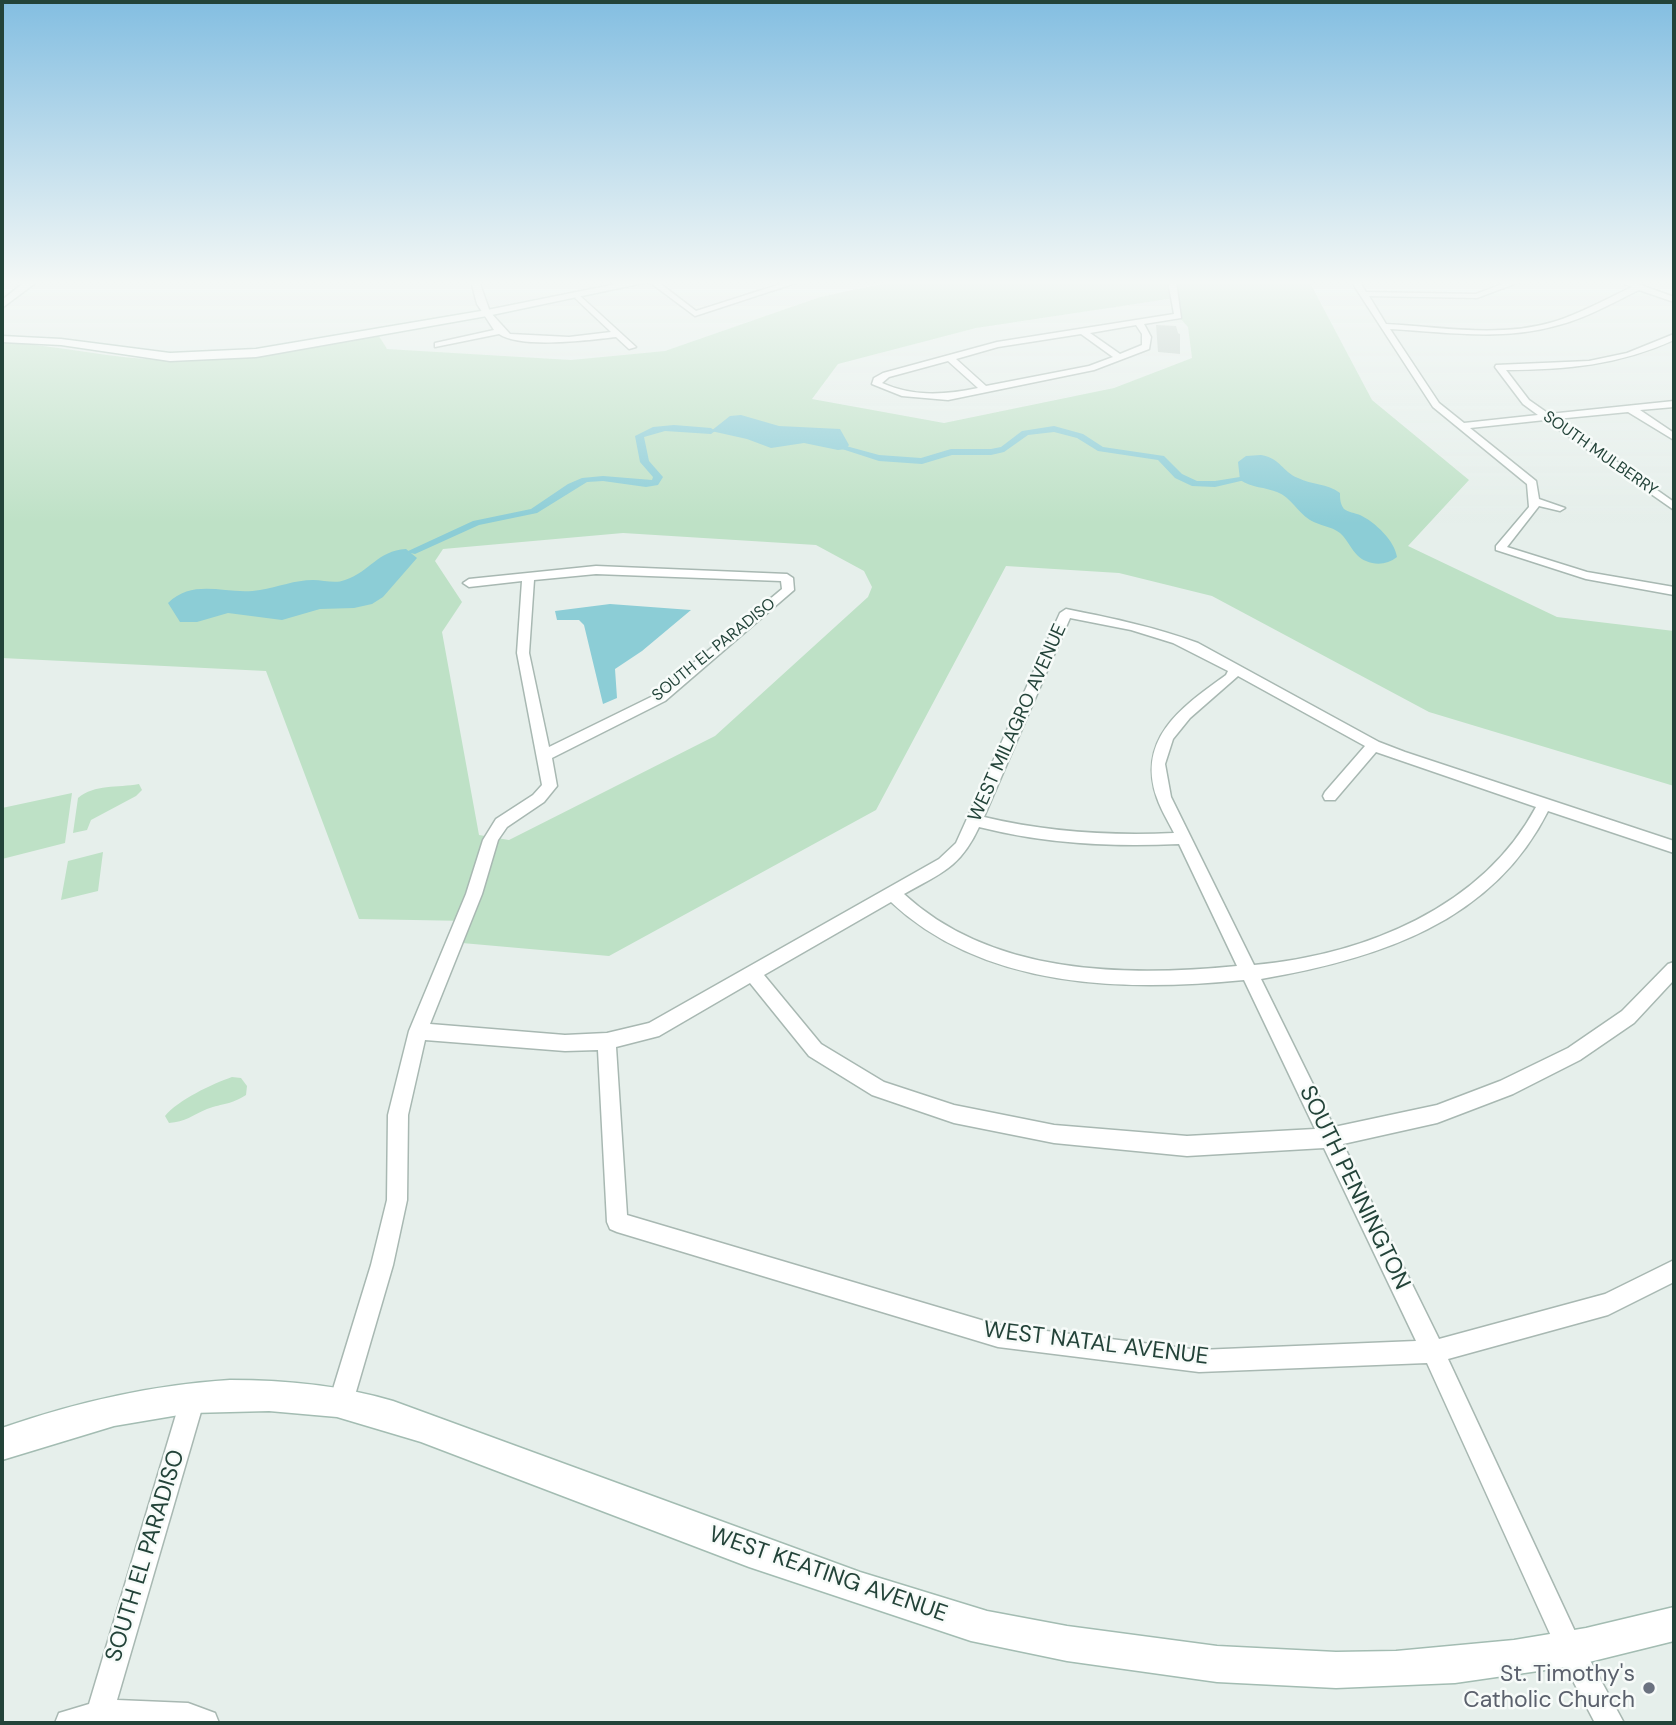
<!DOCTYPE html>
<style>
body{margin:0}
#map{position:relative;width:1676px;height:1725px;overflow:hidden;background:#e6efeb;font-family:"DM Sans",sans-serif}
canvas{display:block}
.frame{position:absolute;inset:0;border:4px solid #234339;pointer-events:none}
</style>
<div id="map">
<canvas width="1676" height="1725"></canvas>
<div class="frame"></div>
</div>
<script>
const ctx = document.querySelector('canvas').getContext('2d');
ctx.lineJoin = 'round';
function fillPath(path, color) { ctx.fillStyle = color; ctx.fill(path, 'evenodd'); }
function stroke(path, color, width, dash) { ctx.strokeStyle = color; ctx.lineWidth = width; ctx.lineCap = dash ? 'butt' : 'round'; ctx.setLineDash(dash || []); ctx.stroke(path); }
function drawText(font, color, halo, rows, align = 'center') {
  ctx.font = font + ' "DM Sans",sans-serif'; ctx.lineWidth = 5; ctx.setLineDash([]); ctx.textBaseline = 'middle'; ctx.strokeStyle = halo; ctx.fillStyle = color; for (const [text, x, y, turn = 0] of rows) {
    ctx.save(); ctx.translate(x, y); ctx.rotate((+turn || 0) * Math.PI / 180); ctx.textAlign = isNaN(turn) ? turn : align; if (halo) ctx.strokeText(text, 0, 0); ctx.fillText(text, 0, 0); ctx.restore();
  }
}
fillPath(new Path2D(`
 M895 281H1309L1372 400 1469 480 1408 546 1557 617 1674 631V786L1429 712 1212 596 1119 573 1006 566 876 810 609 956 462 943 468 921 359 919 266 671 2 658V342C57 345 112 359 167 360 239 362 308 349 379 336L387 349 571 360 665 351 820 297ZM1175 298 1178 316 1188 327 1192 358 1114 388 944 423 812 399 838 364 976 328ZM623 533 816 545 864 571 872 587 868 597 715 736 509 840 479 835 442 632 462 602 435 561 443 549Z
 M139 784 142 790 136 796 91 820 87 830 73 833 78 798C95 784 117 788 139 784Z
 M72 793 65 843 2 859V808Z
 M103 852 98 891 61 900 68 861Z
 M232 1077 241 1078 247 1086 246 1095C230 1105 224 1103 207 1109 193 1115 185 1122 169 1123L165 1116C178 1100 212 1084 232 1077Z`), '#bee1c6');
fillPath(new Path2D(`
 M741 415 779 426 840 429 849 445 846 449 838 450 804 443 771 448 747 439 711 431 730 416Z
 M1261 455C1282 459 1281 471 1298 478 1312 485 1327 483 1340 493 1340 498 1340 504 1344 509 1348 512 1355 513 1360 515 1375 522 1395 541 1397 557 1388 564 1377 566 1366 561 1353 556 1350 542 1340 533 1331 526 1320 526 1310 520 1297 512 1292 498 1277 492 1265 487 1252 488 1240 480L1238 462 1246 456Z
 M406 549 417 558 383 597 372 604 354 608 320 609 282 620 228 613 197 622H180L168 603C195 577 227 596 260 590 278 587 295 580 313 580 324 580 335 584 345 580 371 571 377 551 406 549Z
 M610 604 691 610 642 651 615 669 617 698 603 704 584 625 579 620H557L555 611Z`), '#8ccdd6');
fillPath(new Path2D(`
 M674 425 711 428 715 431 711 434 665 431 644 437 649 461 663 477 658 485 646 487 603 481 587 482 537 513 479 525 415 554 406 552 473 521 531 509 568 484 582 478 603 476 652 480 653 477 640 462 635 436 653 427Z
 M1054 426 1083 434 1103 447 1164 456 1182 474 1197 481H1215L1240 477 1245 480 1215 487 1192 486 1175 478 1158 460 1098 451 1077 438 1054 432 1028 435 1004 452 991 455H952L922 464 879 461 842 449 846 446 879 455 921 458 951 449H991L1001 447 1022 431Z`), '#8ccdd6');
fillPath(new Path2D(`
 M1156 325 1176 326 1178 333 1180 334V354L1158 352Z`), '#becdc6');
const street = new Path2D(`
 M471 281H479L490 312 510 334 569 337 611 332 575 298 578 294 636 347 629 349 616 337C589 340 521 349 499 334L435 347V343L494 330 477 304Z
 M648 281H657L696 311 790 281H802L695 316Z
 M1168 281H1176L1181 318 1144 324 1151 337 1149 349 1094 370 948 400 902 396 872 384 874 378 883 373 997 342 1174 314ZM1136 325 1142 334V345L1120 354 1090 333ZM1081 334 1113 357 1089 366 986 386 956 359 998 347ZM948 361 978 388C945 395 913 397 882 383L889 377Z
 M1351 281H1359L1366 292 1476 294 1510 281H1522L1477 298 1369 296 1386 324C1441 327 1499 338 1553 322 1580 314 1606 299 1632 287L1618 281H1630L1674 297V302L1639 290C1612 303 1585 319 1555 326 1501 341 1445 332 1390 329L1439 403 1464 423 1538 415 1523 404 1495 367 1496 365 1589 361 1627 353 1674 334V340C1619 365 1566 370 1506 370L1529 400 1549 414 1674 401V407L1640 410 1674 433V440L1628 412 1556 419 1674 502V510L1545 420 1470 428 1536 481 1539 499 1565 508 1560 511 1539 506 1507 547 1587 572 1674 587V595L1586 579 1496 550V546L1529 507 1527 484 1433 407Z
 M596 566 787 574 793 578 794 590 665 701 552 758 557 786 544 802 507 827 498 840 482 894 430 1024 565 1035 607 1033 649 1023 939 859 956 843 1060 613 1066 609C1111 618 1155 627 1198 643L1379 742 1405 752 1674 841V853L1548 811C1492 923 1377 959 1261 979L1334 1127 1437 1105 1500 1081 1568 1048 1622 1011 1668 964 1674 962V980L1634 1023 1580 1060 1513 1094 1437 1123 1343 1144 1439 1339 1605 1294 1674 1260V1282L1608 1315 1448 1359 1579 1640 1624 1723H1595L1561 1658 1427 1363 1199 1372 998 1347 617 1232 610 1229 607 1222 598 1050 565 1051 425 1040 408 1115 407 1200 393 1265 353 1402 349 1410 341 1414 333 1410 329 1402 371 1265 387 1200 388 1115 409 1031 466 894 483 840 496 819 533 795 542 785 517 653 522 581 469 587 463 583 469 579ZM596 574 781 581 782 589 655 695 549 747 529 653 534 580ZM1070 618 1131 630 1173 643 1228 671 1226 675C1183 706 1136 738 1157 798 1161 810 1168 821 1174 833 1109 836 1047 832 984 817ZM1238 676 1365 746 1325 792 1323 796 1325 800H1335L1376 752 1536 807C1482 908 1364 955 1254 965L1171 797 1165 764 1173 739 1190 718ZM979 827C1046 844 1111 847 1179 844L1237 966C1124 977 992 975 904 894 941 873 960 868 979 827ZM891 902C984 989 1124 992 1244 980L1315 1129 1187 1136 1054 1125 954 1105 884 1082 821 1044 764 975ZM750 983 809 1056 872 1095 954 1123 1054 1143 1187 1156 1324 1148 1416 1341 1199 1350 998 1325 627 1215 616 1047 659 1036Z
 M193 1386 201 1390 205 1398 117 1700 188 1703 215 1713 219 1723H55L59 1713 89 1704 181 1398 185 1390Z`);
const secondary = new Path2D(`
 M26 281H38L2 308V300Z
 M631 281H653L487 316 256 357 170 361 61 345 2 342V336L61 339 170 353 256 349 487 310Z
 M230 1380C286 1380 339 1385 393 1401L860 1572 987 1611 1067 1626 1217 1646 1336 1652 1396 1651 1514 1640 1586 1628 1674 1607V1641L1573 1666 1455 1683 1336 1688 1217 1682 1067 1661 971 1641 749 1567 421 1442 337 1417 269 1411 191 1413 114 1426 2 1460V1428C77 1402 151 1385 230 1380Z`);
stroke(street, '#a8b8b2', 3);
stroke(secondary, '#a3bcb2', 3);
fillPath(street, '#fff');
fillPath(secondary, '#fff');
const sky = ctx.createLinearGradient(0, 0, 0, 523);
sky.addColorStop(0, '#83bee1');
sky.addColorStop(0.54, '#f4f8f6');
sky.addColorStop(1, '#f4f8f600');
ctx.fillStyle = sky;
ctx.fillRect(0, 0, 1676, 523);
for (const [x, y, r, color] of [
 [1649,1688,7,"#6b7280"]
]) { const dot = new Path2D(); dot.arc(x, y, r, 0, 2 * Math.PI); ctx.fillStyle = color; ctx.fill(dot); stroke(dot, '#f7fbf9', 2.5); }
drawText('16px', '#234339', '#f7fbf9', [
 ["SOUTH MULBERRY",1600,454,35],
 ["SOUTH EL PARADISO",714,650,-39]
]);
drawText('19px', '#234339', '#f7fbf9', [
 ["WEST MILAGRO AVENUE",1018,723,-66]
]);
drawText('23px', '#234339', '#f7fbf9', [
 ["SOUTH PENNINGTON",1354,1188,64],
 ["WEST NATAL AVENUE",1096,1344,7],
 ["SOUTH EL PARADISO",146,1556,-73],
 ["WEST KEATING AVENUE",828,1575,19]
]);
drawText('23px', '#5b616d', '#f7fbf9', [
 ["St. Timothy's",1635,1675],
 ["Catholic Church",1635,1701]
], 'right');
</script>
